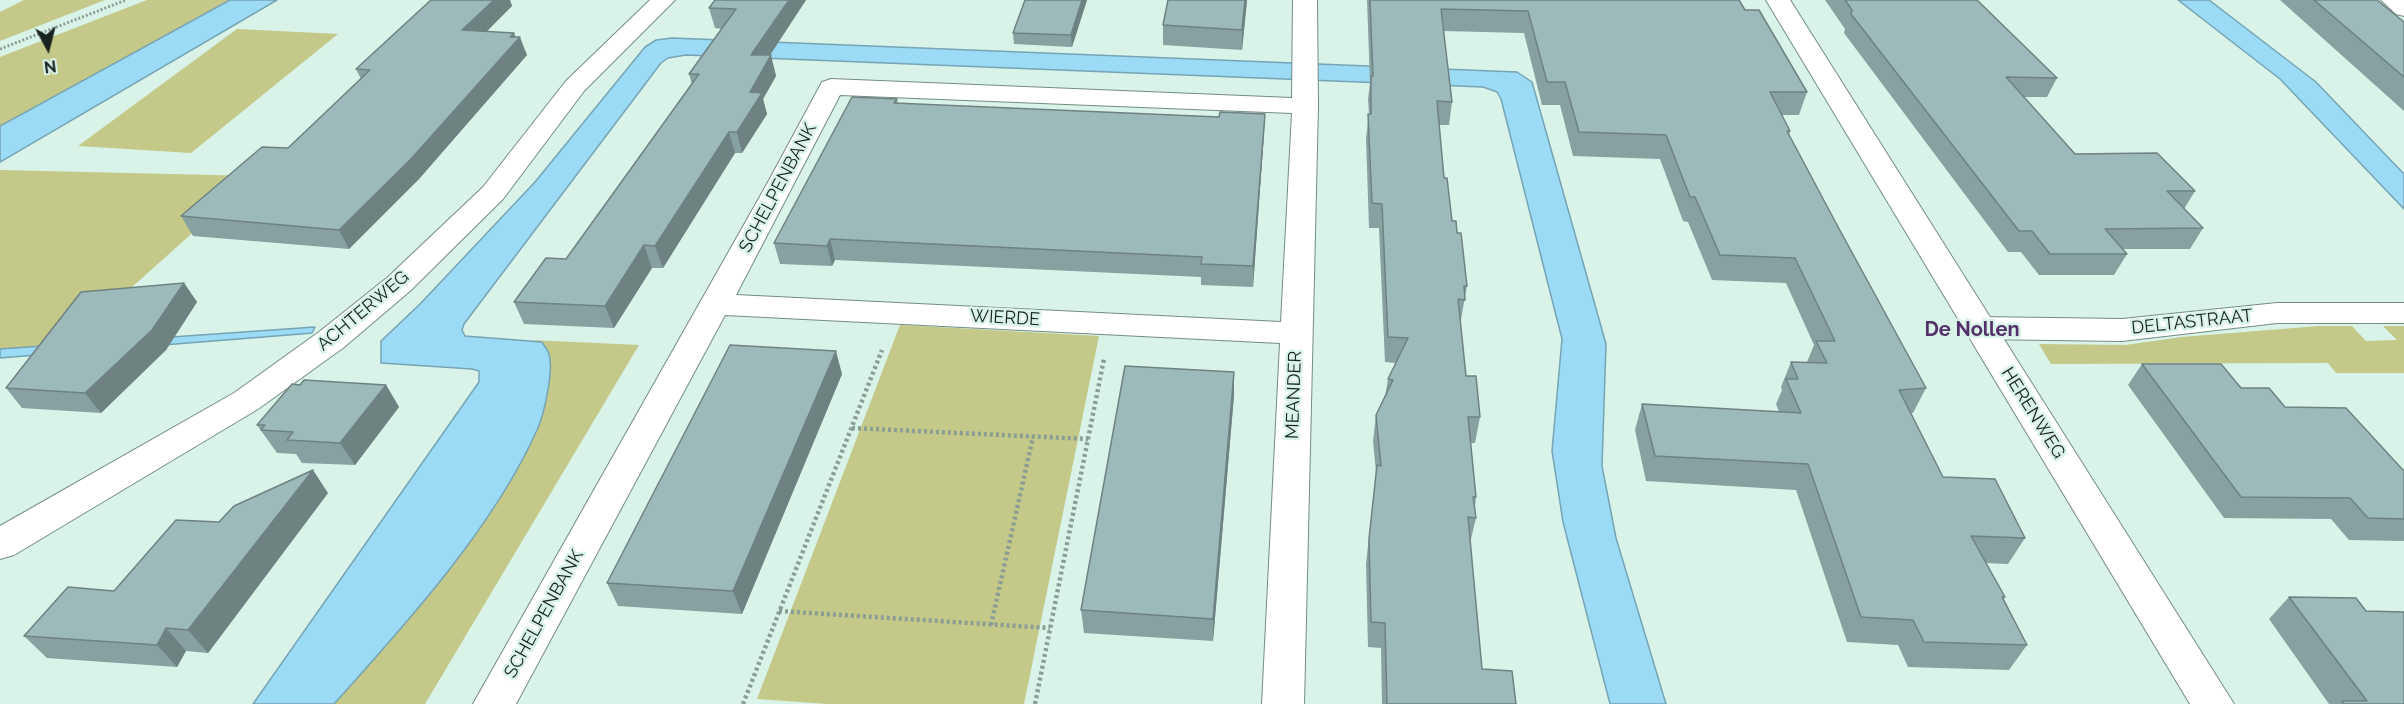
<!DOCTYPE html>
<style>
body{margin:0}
#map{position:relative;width:2404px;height:704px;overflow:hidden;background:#d9f3e8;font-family:Raleway,sans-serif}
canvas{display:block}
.north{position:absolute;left:18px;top:18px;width:60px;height:60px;-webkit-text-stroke:4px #d9f3e8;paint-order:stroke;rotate:173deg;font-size:16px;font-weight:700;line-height:24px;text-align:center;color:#1a231f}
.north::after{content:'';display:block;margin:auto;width:21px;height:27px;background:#1a231f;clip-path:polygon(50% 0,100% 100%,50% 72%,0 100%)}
</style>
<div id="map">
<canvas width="2404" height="704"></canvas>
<div class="north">N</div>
</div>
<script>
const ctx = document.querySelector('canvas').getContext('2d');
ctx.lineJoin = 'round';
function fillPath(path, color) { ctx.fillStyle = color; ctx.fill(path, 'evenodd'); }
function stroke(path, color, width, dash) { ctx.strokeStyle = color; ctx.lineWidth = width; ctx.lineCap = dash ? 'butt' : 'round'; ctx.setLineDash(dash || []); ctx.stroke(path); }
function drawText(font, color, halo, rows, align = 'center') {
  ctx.font = font + ' Raleway,sans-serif'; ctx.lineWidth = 5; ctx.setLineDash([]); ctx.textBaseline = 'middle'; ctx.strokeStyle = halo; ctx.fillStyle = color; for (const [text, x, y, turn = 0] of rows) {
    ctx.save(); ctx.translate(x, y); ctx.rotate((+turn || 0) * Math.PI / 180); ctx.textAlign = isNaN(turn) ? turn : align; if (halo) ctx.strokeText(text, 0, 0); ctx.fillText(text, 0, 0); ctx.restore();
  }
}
fillPath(new Path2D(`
 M24 0H105L0 41V12Z
 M147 0H230L0 126V57Z
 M237 29 338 34 191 153 78 146Z
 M0 170 256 176 112 305 57 345 0 349Z
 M900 325 1099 336 1024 704H828L757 699Z
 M2319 326H2352L2366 341 2397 340 2383 326H2404V373H2336L2328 363 2051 364 2039 344 2125 345 2182 337Z
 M531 340 639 345 425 704H334L392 639 468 544 508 484 538 429 549 381 542 342Z`), '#c4c888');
const water = new Path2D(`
 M230 0H277L0 162V126Z
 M2178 0H2209L2316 82 2404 174V209L2280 79Z
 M672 38 1517 72 1532 82 1606 344 1602 466 1616 538 1666 704H1610L1563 522 1552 451 1562 339 1501 99 1497 92 1483 87 686 55 668 58 661 63 464 324 462 330 465 336 542 342C544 346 548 350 549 354 554 370 544 415 537 430 494 527 405 625 334 704H253L479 382V371L472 369 381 363V341L420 304 535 182 645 47 656 40Z
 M315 327 312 333 301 334 0 358V349Z`);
fillPath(water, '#9cdbf5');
stroke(water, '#75a4b5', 1.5);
const street = new Path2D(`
 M650 0H675L584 91 503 199 410 291 343 348 258 409 14 555 0 559V526L234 393 319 332 388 277 483 187 566 81Z
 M1293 0H1317L1318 106 1304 704H1262L1280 343 725 315 516 704H473L767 184 822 82 831 79 1292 98ZM840 95 1292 113 1281 322 736 295Z
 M2381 0H2404V16L2396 14Z
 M2277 303H2404V323H2277L2122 341 1980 339 1969 335 1964 328 1969 321 1980 317 2122 319Z`);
const secondary = new Path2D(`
 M1766 0H1790L2234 704H2190Z`);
stroke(street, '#758c82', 2);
stroke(secondary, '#758c82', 2);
stroke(new Path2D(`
 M0 49 126 0`), '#8b9e96', 3, [2, 2]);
stroke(new Path2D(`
 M852 428 1088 439
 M779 611 1050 628
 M991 625 1033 437
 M743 704 882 350
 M1035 704 1104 359`), '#8b9e96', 4.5, [3, 3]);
fillPath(street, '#fff');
fillPath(secondary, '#fff');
fillPath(new Path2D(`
 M431 0H510L512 6 486 32 516 37 527 55 419 179 349 249 193 236 181 216 288 148 361 79 356 69Z
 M806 0 770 55 776 76 763 99 767 114 742 153H735L663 268H652L614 328 524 324 514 302 566 259 692 84 689 74 722 29 715 28 709 8Z
 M1087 0 1072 47 1014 44 1013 33Z
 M1168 0H1247L1242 50 1163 45V25Z
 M1367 0H1739L1745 10 1807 92 1799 115H1782L1790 131 1789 135 1837 225 1926 388 1913 413H1911L1943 477 2025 538 2008 564 1986 563 2005 597 2004 599 2027 645 2009 670 1908 667 1898 645 1847 642 1796 490 1646 481 1635 430 1642 404 1779 412 1776 404 1782 390 1781 387 1791 362H1807L1814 345 1786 283 1712 280 1688 222 1683 221 1660 159 1573 156 1560 105H1542L1524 33 1443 31 1452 102 1449 125H1439L1444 178 1452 221 1467 286 1460 325 1466 376 1480 417 1475 443H1471L1476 497 1475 506 1476 518 1470 543 1482 669 1516 704H1382L1381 648 1368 647 1366 564 1376 472 1373 441 1376 415 1385 397 1388 379 1396 363 1385 362 1379 228H1369L1366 138 1369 114 1368 99 1370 83Z
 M1825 0H1977L2057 78 2047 97H2024L2075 154 2195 191 2184 209 2203 228 2190 249H2123L2127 254 2114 275H2039L2021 252H2008L1844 33 1845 29Z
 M2280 0H2377L2404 22V111Z
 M897 99 898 104 1264 133 1253 287 1201 285V277L835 260 832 266 780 264 774 243Z
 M184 283 197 302 166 350 101 413 22 408 6 388Z
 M2142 364 2241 388 2285 407 2404 471V541L2349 540 2331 519 2224 518 2128 385Z
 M1234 372V395L1213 641 1084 633 1081 610Z
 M842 374 742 614 618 606 607 583Z
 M300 385H386L399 407 355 465 302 463 296 454 277 453 257 425Z
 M328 493 208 653 186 651 177 667 47 658 24 636 114 591 219 522Z
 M2289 597 2404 704H2329L2269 619Z`), '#87a0a0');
fillPath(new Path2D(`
 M494 0H510L512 6 470 48 462 30Z
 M789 0H806L757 75 751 55Z
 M1082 0H1087L1072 47 1071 35Z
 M1245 0H1247L1242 50V30Z
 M514 33 517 41 520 37 527 55 419 179 349 249 339 230Z
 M771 55 776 76 763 99 767 114 742 153 737 132 750 92Z
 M1265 114 1264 133 1253 287V266Z
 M729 132 735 153 663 268 655 246Z
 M830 239 835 260 832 266 827 246Z
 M644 245 652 268 614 328 605 306Z
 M184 283 197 302 166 350 101 413 85 393Z
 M836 351 842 374 742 614 733 591Z
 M1234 372V395L1213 641V619Z
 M386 385 399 407 355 465 340 443Z
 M313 470 328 493 208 653 188 630Z
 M166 628 186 651 177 667 157 645Z`), '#6e8282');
const building = new Path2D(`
 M431 0H494L462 30 514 33 510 37H520L410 160 339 230 181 216 262 147 288 148 370 70 356 69Z
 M715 0H789L751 55H771L750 92 762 93 737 132H729L655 246 644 245 605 306 514 302 546 258 566 259 699 74H689L736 9 709 8Z
 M1025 0H1082L1071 35 1013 33Z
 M1168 0H1245L1242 30 1163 25Z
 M1370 0H1739L1745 10H1759L1807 92H1770L1790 131H1787L1837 225 1926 388 1899 390 1943 477 1995 479 2025 538 1971 536 2005 597H2002L2027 645 1924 642 1913 620 1861 617 1808 464 1655 456 1642 404 1801 413 1786 379H1798L1791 362 1827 363 1816 341H1835L1795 258 1720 255 1695 197H1690L1666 135 1579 132 1565 82H1547L1528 11 1441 9 1452 102 1437 101 1444 178H1447L1452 221H1456L1457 233H1461L1467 286H1464L1465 300 1458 299 1466 376H1476L1480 417H1468L1476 497H1473L1476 518 1468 517 1482 669 1512 671 1516 704H1387L1385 623 1371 622 1369 539 1377 465 1381 466 1376 415 1393 380 1388 379 1408 338 1388 337 1382 204 1372 203 1368 114H1371V76H1373Z
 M1845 0H1977L2057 78 2006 77 2075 154 2157 153 2195 191H2167L2203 228 2105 229 2127 254H2050L2032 231H2019L1851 14 1852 10Z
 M2314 0H2377L2404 22V77Z
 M852 97 897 99 894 103 1219 117 1220 112 1265 114 1253 266 1201 264 1202 257 830 239 827 246 774 243Z
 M184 283 152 330 85 393 6 388 81 292Z
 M730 345 836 351 733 591 607 583Z
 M2142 364H2221L2241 388H2269L2285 407 2346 408 2404 471V519L2368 518 2350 498 2241 497Z
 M1125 366 1234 372 1213 619 1081 610Z
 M304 380 386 385 340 443 287 440 293 432 261 430 265 425H257L292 384 300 385Z
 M313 470 188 630 166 628 157 645 24 636 68 587 114 591 176 520 219 522 234 506Z
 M2289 597 2356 598 2366 611 2404 612V704H2344L2342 701H2367Z`);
fillPath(building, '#9dbaba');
stroke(building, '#6e8282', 1.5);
drawText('18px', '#1a231f', '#d9f3e8', [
 ["SCHELPENBANK",778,188,-62],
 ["ACHTERWEG",363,311,-40],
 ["WIERDE",1005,318,3],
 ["DELTASTRAAT",2192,322,-6],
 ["MEANDER",1294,395,-88],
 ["HERENWEG",2033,413,58],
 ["SCHELPENBANK",544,614,-61]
]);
drawText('bold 20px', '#533069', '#d9f3e8', [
 ["De Nollen",1972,330]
]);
</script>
